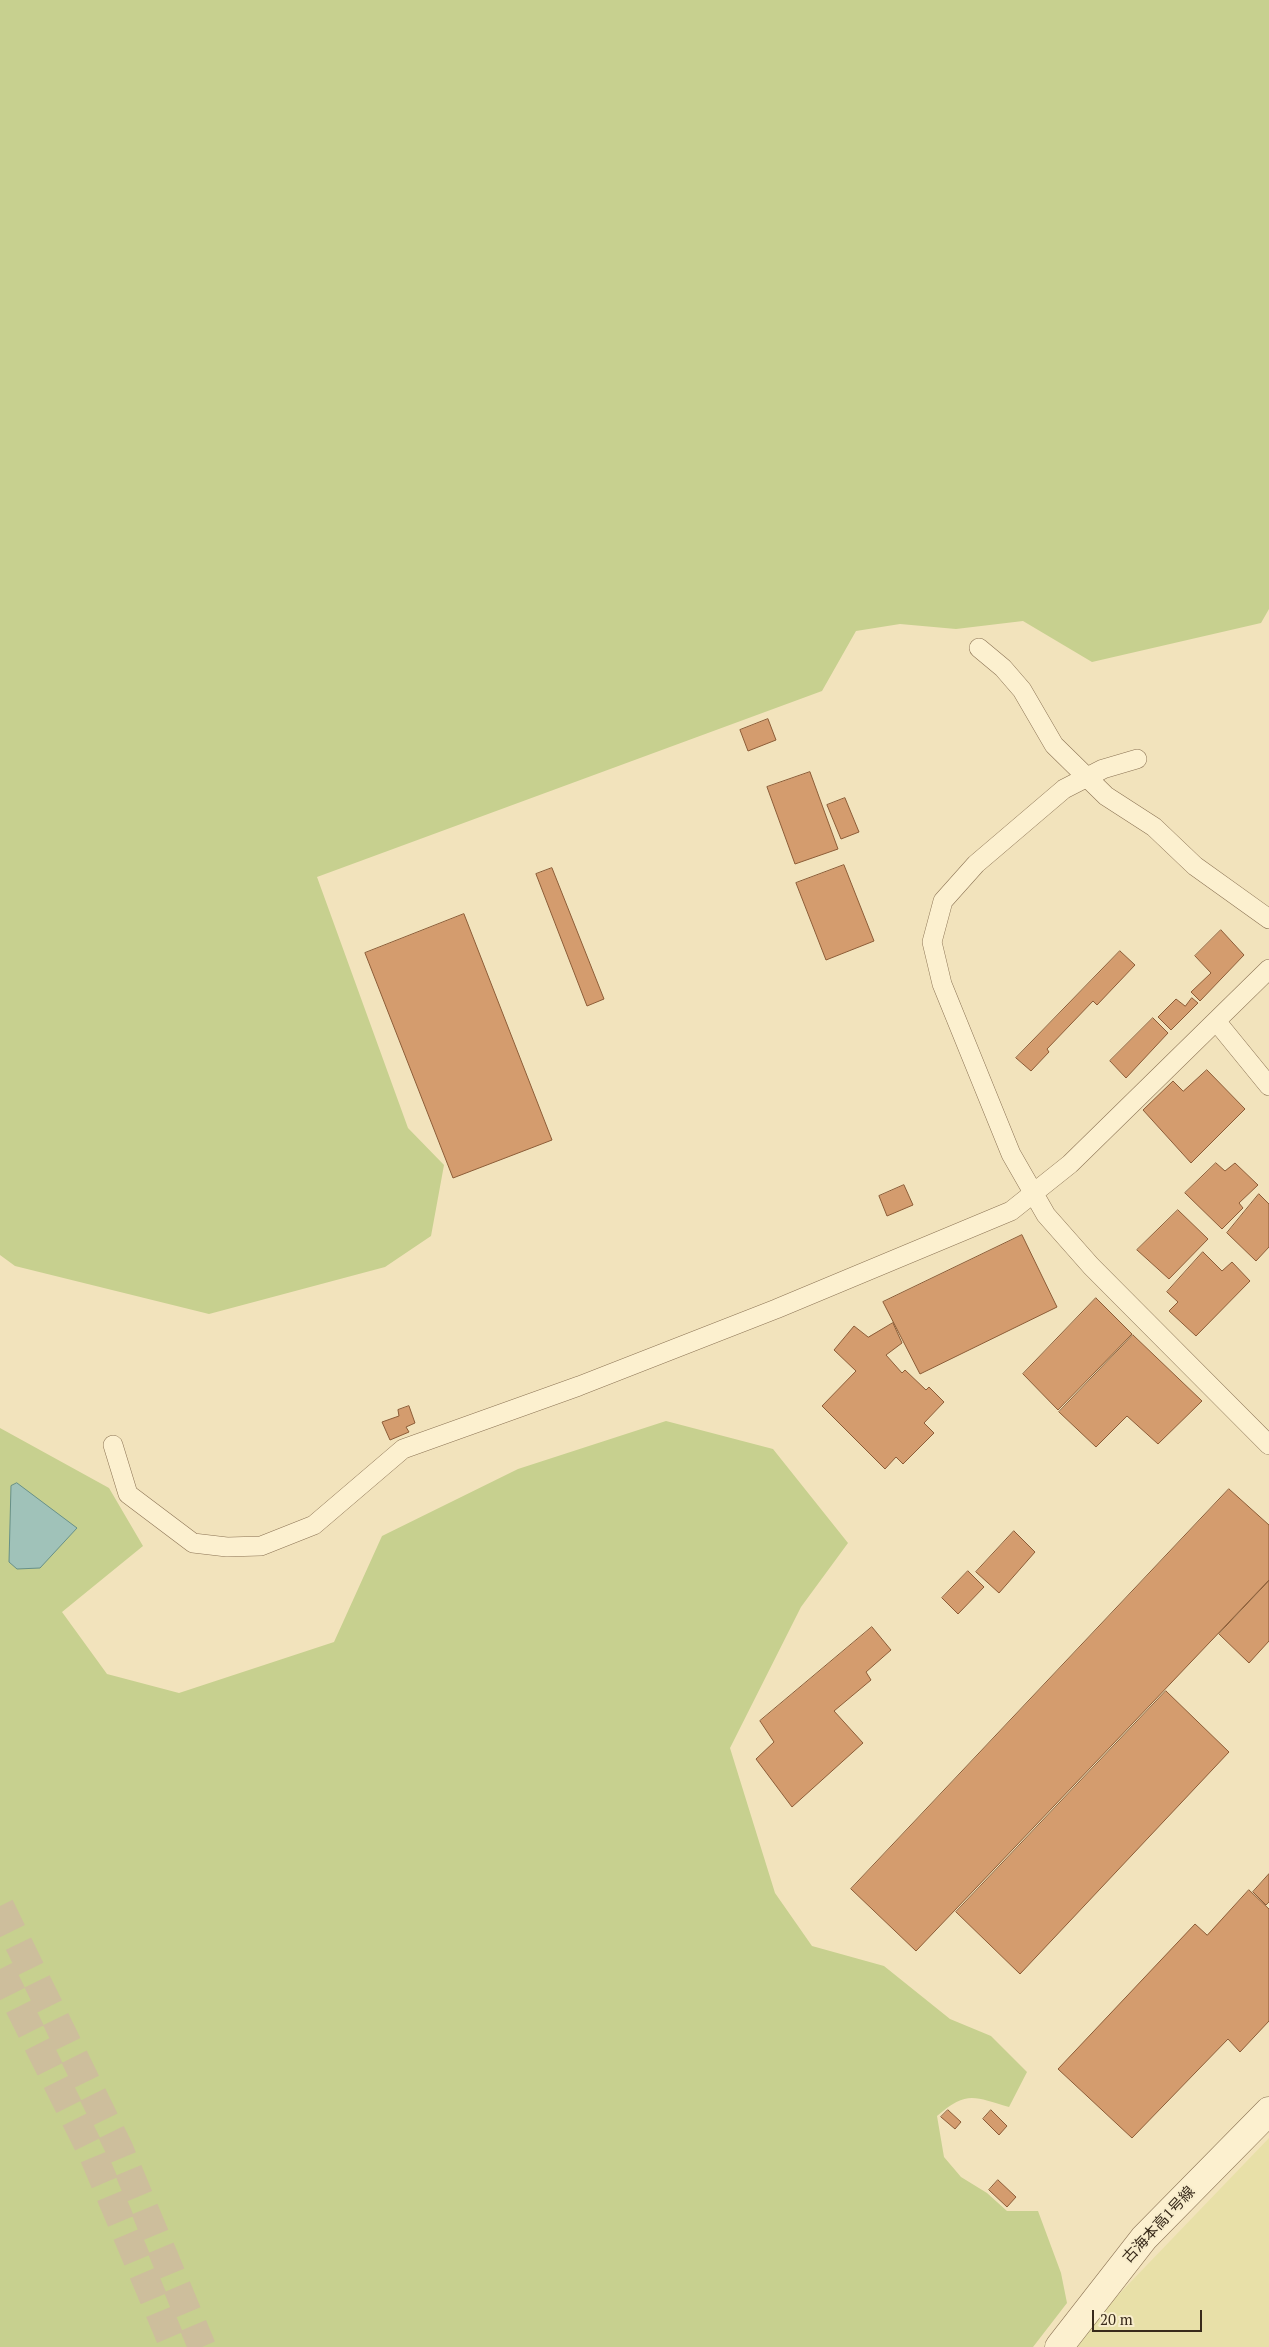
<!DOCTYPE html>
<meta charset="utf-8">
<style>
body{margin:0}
#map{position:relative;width:1269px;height:2347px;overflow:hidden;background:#f2e3bc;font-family:"PT Serif",serif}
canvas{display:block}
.scale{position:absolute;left:1092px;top:2310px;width:110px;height:22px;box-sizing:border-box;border:2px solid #382a1a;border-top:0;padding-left:6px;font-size:15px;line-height:18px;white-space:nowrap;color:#382a1a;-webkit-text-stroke:4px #f8edcc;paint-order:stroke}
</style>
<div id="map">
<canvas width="1269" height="2347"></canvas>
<div class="scale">20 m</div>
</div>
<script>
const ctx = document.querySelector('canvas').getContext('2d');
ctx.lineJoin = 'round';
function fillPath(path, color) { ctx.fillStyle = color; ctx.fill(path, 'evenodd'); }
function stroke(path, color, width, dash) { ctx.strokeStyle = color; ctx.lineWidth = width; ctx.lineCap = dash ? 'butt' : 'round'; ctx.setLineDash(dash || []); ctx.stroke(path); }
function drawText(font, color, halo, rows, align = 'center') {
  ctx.font = font + ' "PT Serif","Noto Sans JP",serif'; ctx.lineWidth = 4; ctx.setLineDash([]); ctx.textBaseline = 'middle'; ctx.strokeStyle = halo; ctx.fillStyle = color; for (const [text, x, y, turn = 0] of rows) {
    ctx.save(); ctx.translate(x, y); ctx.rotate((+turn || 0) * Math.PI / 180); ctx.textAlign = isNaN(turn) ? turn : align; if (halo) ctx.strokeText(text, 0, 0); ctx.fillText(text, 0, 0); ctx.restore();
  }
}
fillPath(new Path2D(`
 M1269 2138V2347H1070L1097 2317Z`), '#e8e0a8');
fillPath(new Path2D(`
 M0 0H1269V609L1261 623 1092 662 1023 621 956 629 900 624 856 631 822 691 317 877 408 1128 444 1165 431 1236 385 1267 209 1314 15 1266 0 1255Z
 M666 1421 773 1449 848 1543 801 1607 730 1748 775 1893 812 1946 884 1966 950 2019 991 2036 1027 2072 1009 2107C974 2097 967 2090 937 2116L944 2157 961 2177 987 2193 1007 2211H1038L1061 2273 1067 2303 1033 2347H0V1428L109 1488 143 1546 62 1612 107 1674 179 1693 334 1642 382 1536 518 1469Z`), '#c7d08f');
const water = new Path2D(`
 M17 1483 77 1528 40 1568 17 1569 9 1562 11 1486Z`);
fillPath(water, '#a0c2b9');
stroke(water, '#679088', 1);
const building = new Path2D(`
 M768 719 776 740 748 751 740 730Z
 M810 772 838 849 795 864 767 787Z
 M845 798 859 832 841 839 827 805Z
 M844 865 874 941 826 960 796 883Z
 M552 868 604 999 587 1006 536 874Z
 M464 914 552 1140 453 1178 365 953Z
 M1221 930 1244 955 1200 1001 1191 992 1211 973 1195 956Z
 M1120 951 1135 965 1097 1005 1093 1001 1047 1049 1049 1052 1031 1071 1016 1058Z
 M1192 998 1198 1003 1171 1030 1158 1017 1176 999 1185 1006Z
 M1153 1018 1168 1033 1126 1078 1110 1061Z
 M1207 1070 1245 1109 1191 1163 1143 1110 1173 1081 1183 1091Z
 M1216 1163 1225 1171 1235 1163 1258 1185 1239 1203 1243 1208 1222 1229 1185 1193Z
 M904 1185 913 1205 887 1216 879 1196Z
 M1259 1194 1269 1204V1247L1256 1261 1227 1233Z
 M1178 1210 1208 1239 1169 1279 1137 1250Z
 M1022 1235 1057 1307 920 1374 883 1302Z
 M1203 1252 1222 1271 1232 1262 1250 1281 1196 1336 1169 1311 1178 1302 1167 1292Z
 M1096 1298 1132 1334 1058 1410 1023 1374Z
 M893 1323 902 1343 886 1355 902 1373 905 1370 926 1390 929 1387 944 1402 924 1423 934 1433 903 1464 896 1457 885 1469 822 1406 856 1371 834 1350 854 1326 868 1337Z
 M1133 1335 1202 1401 1158 1444 1127 1416 1096 1447 1059 1412Z
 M409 1406 415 1423 406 1427 409 1432 390 1440 382 1422 399 1416 398 1410Z
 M1229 1489 1269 1525V1580L916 1951 851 1889Z
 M1014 1531 1035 1552 999 1593 976 1572Z
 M968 1571 984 1587 958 1614 942 1598Z
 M1269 1581V1641L1249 1663 1219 1634Z
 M872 1627 891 1650 866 1672 871 1680 834 1711 863 1743 792 1807 756 1759 774 1742 760 1721Z
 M1166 1691 1229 1752 1020 1974 956 1912Z
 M1269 1874V1902L1266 1905 1253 1892Z
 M1249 1890 1269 1909V2021L1240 2052 1228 2039 1132 2138 1058 2069 1195 1924 1207 1935Z
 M948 2110 961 2122 955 2129 941 2117Z
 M991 2110 1007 2126 999 2135 983 2119Z
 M998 2180 1016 2197 1007 2207 989 2190Z`);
fillPath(building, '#d49c6e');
stroke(building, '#8c5c37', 1);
stroke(new Path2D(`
 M0 1906 119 2148 202 2347
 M0 1969 93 2155 174 2347`), '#cdbe9c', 28, [28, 14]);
const service = new Path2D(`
 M979 648 1003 668 1022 690 1054 745 1106 796 1154 827 1195 866 1269 919
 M1137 759 1103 769 1064 789 976 864 943 901 932 942 942 984 1011 1154 1046 1215 1091 1266 1269 1445
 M1216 1021 1269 1086
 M113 1445 128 1494 193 1543 227 1547 261 1546 314 1525 403 1449 579 1386 776 1309 1011 1211 1070 1164 1269 969`);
const minor = new Path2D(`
 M1059 2347 1144 2238 1269 2111`);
stroke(service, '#8b7354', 20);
stroke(minor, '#8b7354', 29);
stroke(service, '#fcf0cf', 19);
stroke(minor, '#fcf0cf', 28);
drawText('15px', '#382a1a', '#f8edcc', [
 ["古海本高1号線",1159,2225,-47]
]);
</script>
